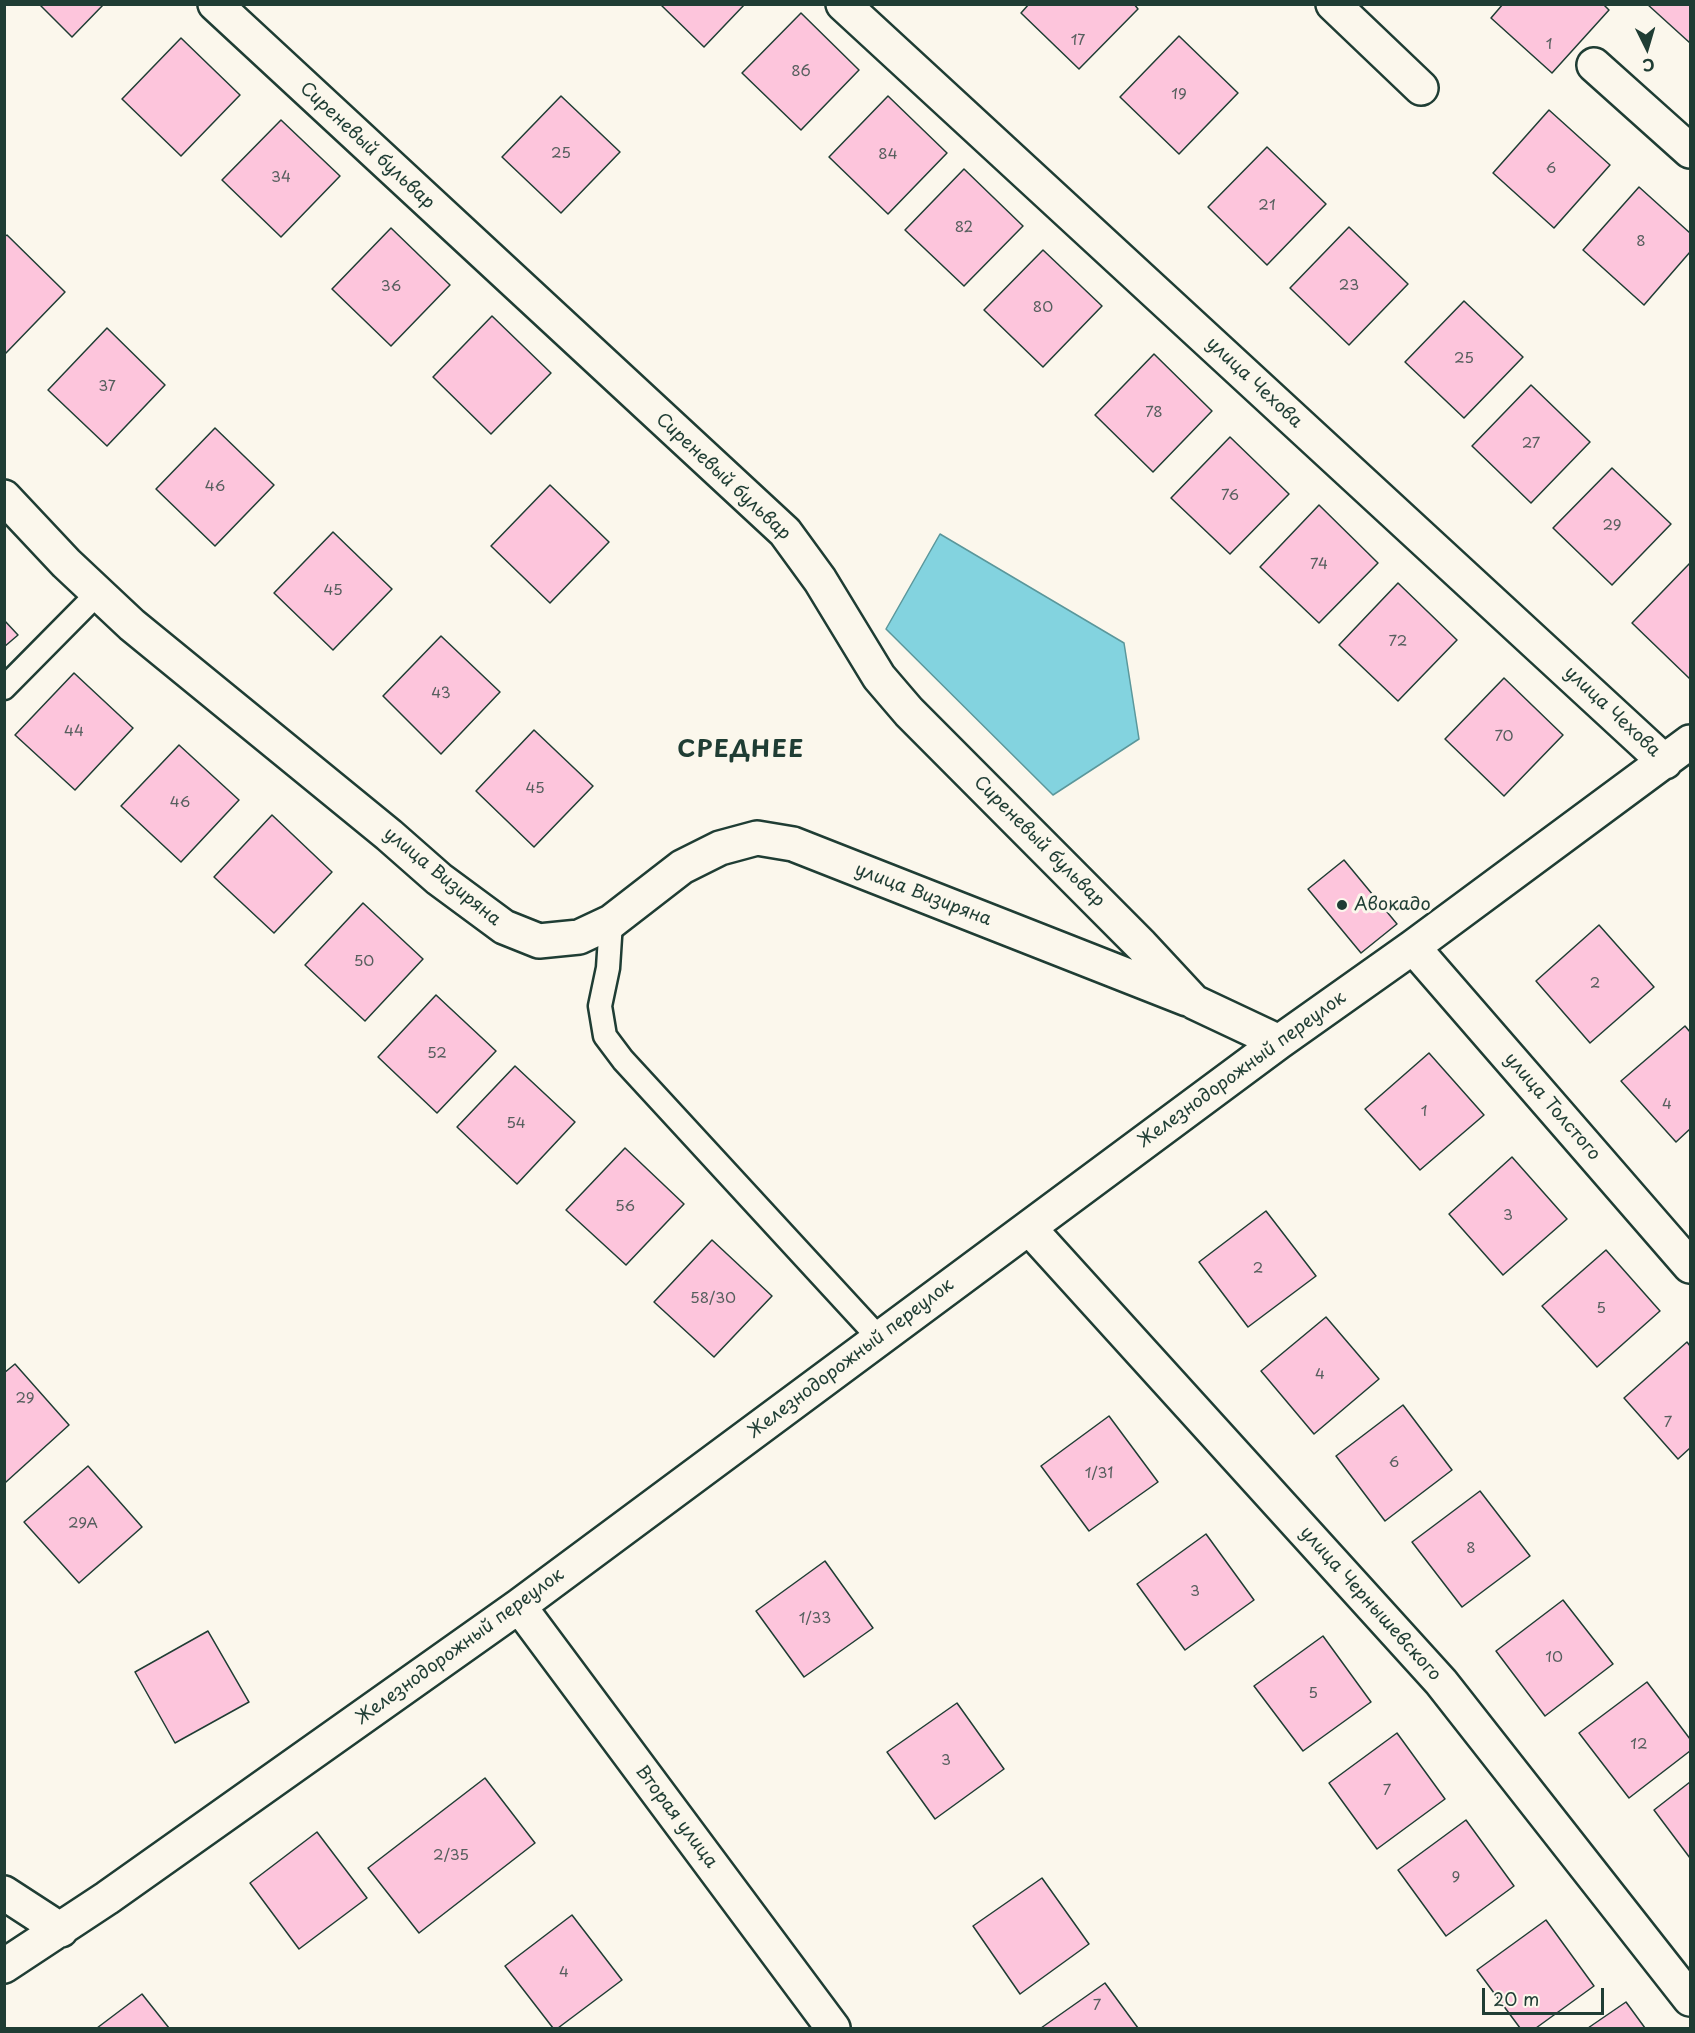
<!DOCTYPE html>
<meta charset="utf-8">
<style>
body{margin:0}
#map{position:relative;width:1695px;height:2033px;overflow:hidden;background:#fbf7ec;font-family:"Playpen Sans",sans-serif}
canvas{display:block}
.frame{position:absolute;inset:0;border:6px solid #1f3d34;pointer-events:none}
.north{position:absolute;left:1617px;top:18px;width:60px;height:60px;-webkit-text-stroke:4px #fbf7ec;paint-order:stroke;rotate:175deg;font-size:16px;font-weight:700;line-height:24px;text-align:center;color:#1f3d34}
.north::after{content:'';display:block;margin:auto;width:21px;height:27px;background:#1f3d34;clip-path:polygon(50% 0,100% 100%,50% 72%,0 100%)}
.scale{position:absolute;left:1482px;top:1988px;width:122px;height:27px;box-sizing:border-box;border:3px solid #1f3d34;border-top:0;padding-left:8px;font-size:18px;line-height:21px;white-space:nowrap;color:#1f3d34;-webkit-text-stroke:4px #fbf7ec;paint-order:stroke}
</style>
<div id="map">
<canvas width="1695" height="2033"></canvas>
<div class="frame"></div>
<div class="north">С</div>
<div class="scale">20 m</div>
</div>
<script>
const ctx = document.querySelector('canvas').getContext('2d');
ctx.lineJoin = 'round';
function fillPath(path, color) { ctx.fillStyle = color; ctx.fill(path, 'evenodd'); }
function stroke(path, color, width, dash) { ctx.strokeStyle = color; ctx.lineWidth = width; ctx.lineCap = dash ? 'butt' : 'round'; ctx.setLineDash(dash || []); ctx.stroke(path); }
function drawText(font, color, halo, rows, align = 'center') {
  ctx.font = font + ' "Playpen Sans",sans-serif'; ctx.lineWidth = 6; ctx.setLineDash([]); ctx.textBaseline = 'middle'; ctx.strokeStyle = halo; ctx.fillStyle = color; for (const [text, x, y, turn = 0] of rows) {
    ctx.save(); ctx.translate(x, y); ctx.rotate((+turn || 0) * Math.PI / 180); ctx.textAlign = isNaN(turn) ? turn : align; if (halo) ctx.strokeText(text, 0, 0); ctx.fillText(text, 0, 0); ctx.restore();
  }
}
const water = new Path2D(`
 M940 534 1124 643 1139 739 1053 795 886 629Z`);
fillPath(water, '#83d3df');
stroke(water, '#5b979b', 1.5);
const building = new Path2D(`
 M39 4H104L72 37Z
 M660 4H745L704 47Z
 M1029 4H1134L1138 9 1079 69 1021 13Z
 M1503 4H1603L1609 10 1552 73 1491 18Z
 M1647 4H1690V43Z
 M801 13 859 70 801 130 742 73Z
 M1179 36 1238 93 1179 154 1120 97Z
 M181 38 240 95 181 156 122 99Z
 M561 96 620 152 561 213 502 157Z
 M888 96 947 153 888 214 829 157Z
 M1549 110 1610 165 1554 228 1493 173Z
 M281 120 340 176 281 237 222 180Z
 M1267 147 1326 204 1267 265 1208 207Z
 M964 169 1023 226 964 286 905 230Z
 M1639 187 1690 233V252L1644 305 1583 250Z
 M1349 227 1408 284 1349 345 1290 288Z
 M391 228 450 285 391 346 332 289Z
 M7 235 65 292 6 353 4 351V237Z
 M1043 250 1102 306 1043 367 984 310Z
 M1464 301 1523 357 1464 418 1405 362Z
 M492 316 551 373 491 434 433 377Z
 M107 328 165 385 107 446 48 390Z
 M1154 354 1212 411 1153 472 1095 415Z
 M1531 385 1590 442 1531 503 1472 446Z
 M215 428 274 485 215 546 156 489Z
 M1230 437 1289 494 1230 554 1171 498Z
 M1612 468 1671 524 1612 585 1553 528Z
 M550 485 609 542 550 603 491 546Z
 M1319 505 1378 563 1319 623 1260 567Z
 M333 532 392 589 333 650 274 593Z
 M1690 563V679L1632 623Z
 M1398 583 1457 640 1398 701 1339 645Z
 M4 620 18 635 4 647Z
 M441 636 500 692 441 754 383 696Z
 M74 673 133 728 75 790 15 735Z
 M1504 678 1563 735 1504 796 1445 739Z
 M534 730 593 786 534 847 476 791Z
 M179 745 239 800 181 862 121 806Z
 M272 815 332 872 274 933 214 877Z
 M1344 860 1397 924 1361 953 1308 889Z
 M363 903 423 959 365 1021 305 965Z
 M1599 925 1654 987 1590 1043 1536 981Z
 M436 995 496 1051 437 1113 378 1057Z
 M1685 1026 1690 1032V1129L1676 1142 1621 1081Z
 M1429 1053 1484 1115 1420 1170 1365 1109Z
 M515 1066 575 1122 517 1184 457 1127Z
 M625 1148 684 1204 626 1265 566 1210Z
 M1512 1157 1567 1219 1503 1275 1449 1214Z
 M1266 1211 1316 1276 1248 1327 1199 1262Z
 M712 1240 772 1296 714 1357 654 1302Z
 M1606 1250 1660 1311 1597 1367 1542 1306Z
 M1326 1317 1379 1379 1314 1434 1261 1371Z
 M1687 1342 1690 1346V1448L1678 1459 1624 1398Z
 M15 1364 69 1425 6 1482 4 1480V1373Z
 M1403 1405 1452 1470 1385 1521 1336 1456Z
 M1109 1416 1158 1482 1089 1531 1041 1466Z
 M88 1466 142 1527 79 1583 24 1522Z
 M1480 1491 1530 1556 1462 1607 1412 1542Z
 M1206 1534 1254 1600 1185 1650 1137 1584Z
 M825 1561 873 1628 804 1677 756 1611Z
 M1563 1600 1613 1664 1545 1716 1496 1651Z
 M208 1631 249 1702 175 1743 135 1672Z
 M1323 1636 1371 1702 1303 1751 1254 1686Z
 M1647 1682 1690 1739V1751L1629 1798 1579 1733Z
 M957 1703 1004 1769 935 1819 887 1752Z
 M1397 1733 1445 1799 1377 1849 1329 1783Z
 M485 1778 535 1843 419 1933 368 1868Z
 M1690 1782V1858L1654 1810Z
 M1466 1820 1514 1886 1446 1936 1398 1870Z
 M317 1832 367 1898 299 1949 250 1883Z
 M1042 1878 1089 1944 1020 1994 973 1926Z
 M572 1915 622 1980 558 2028H553L505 1966Z
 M1546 1920 1594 1986 1536 2028H1520L1477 1970Z
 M1105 1983 1138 2028H1041Z
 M142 1994 169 2028H97Z
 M1626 2002 1645 2028H1588Z`);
fillPath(building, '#fdc5dc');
stroke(building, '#1f3d34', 1.5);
const service = new Path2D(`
 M4 688 98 593
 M611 922 608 968 600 1006 605 1036 623 1060 879 1338`);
const minor = new Path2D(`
 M215 4 785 532 820 580 879 677 909 712 1141 945 1194 1002 1279 1042
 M843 4 1665 762
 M1333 4 1421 88
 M1594 65 1690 151
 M4 497 66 563 132 625 389 835 439 879 504 927 539 941 579 937 611 922 682 867 720 848 757 838 793 844 1187 999
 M1413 947 1690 1266
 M1029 1228 1441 1682 1690 1999
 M519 1606 833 2028
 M4 1893 61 1930
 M4 1966 107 1898 519 1606 1279 1042 1413 947 1690 742`);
stroke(service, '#1f3d34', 27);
stroke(minor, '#1f3d34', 38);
stroke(service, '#fbf7ec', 22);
stroke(minor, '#fbf7ec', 33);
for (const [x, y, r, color] of [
 [1342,905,6,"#1f3d34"]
]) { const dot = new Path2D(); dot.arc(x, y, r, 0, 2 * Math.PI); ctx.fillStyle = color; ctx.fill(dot); stroke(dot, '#fbf7ec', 2); }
drawText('15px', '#565f5e', null, [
 ["17",1078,41],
 ["1",1549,45],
 ["86",801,72],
 ["19",1179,95],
 ["25",561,154],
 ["84",888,155],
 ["6",1551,169],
 ["34",281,178],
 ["21",1267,206],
 ["82",964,228],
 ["8",1641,242],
 ["23",1349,286],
 ["36",391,287],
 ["80",1043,308],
 ["25",1464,359],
 ["37",107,387],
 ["78",1154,413],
 ["27",1531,444],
 ["46",215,487],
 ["76",1230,496],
 ["29",1612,526],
 ["74",1319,565],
 ["45",333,591],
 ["72",1398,642],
 ["43",441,694],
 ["44",74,732],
 ["70",1504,737],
 ["45",535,789],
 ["46",180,803],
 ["50",364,962],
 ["2",1595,984],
 ["52",437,1054],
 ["4",1667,1105],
 ["1",1424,1112],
 ["54",516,1124],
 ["56",625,1207],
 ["3",1508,1216],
 ["2",1258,1269],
 ["58/30",713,1299],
 ["5",1601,1309],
 ["4",1320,1375],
 ["29",25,1399],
 ["7",1668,1423],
 ["6",1394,1463],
 ["1/31",1099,1474],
 ["29А",83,1524],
 ["8",1471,1549],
 ["3",1195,1592],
 ["1/33",815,1619],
 ["10",1554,1658],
 ["5",1313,1694],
 ["12",1639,1745],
 ["3",946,1761],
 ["7",1387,1791],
 ["2/35",451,1856],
 ["9",1456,1878],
 ["4",564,1973],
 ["7",1097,2006]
]);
drawText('18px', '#1f3d34', '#fbf7ec', [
 ["Сиреневый бульвар",367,146,43],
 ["улица Чехова",1254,383,43],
 ["Сиреневый бульвар",723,477,43],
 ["улица Чехова",1612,712,43],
 ["Сиреневый бульвар",1039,842,45],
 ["улица Визиряна",442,877,39],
 ["улица Визиряна",923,895,21],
 ["Железнодорожный переулок",1242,1070,-36],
 ["улица Толстого",1552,1107,49],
 ["Железнодорожный переулок",851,1359,-37],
 ["улица Чернышевского",1370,1604,48],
 ["Железнодорожный переулок",460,1647,-36],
 ["Вторая улица",676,1817,53]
]);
drawText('18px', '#1f3d34', '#fbf7ec', [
 ["Авокадо",1354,905]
], 'left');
ctx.letterSpacing = '1.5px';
drawText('bold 24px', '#1f3d34', '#fbf7ec', [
 ["СРЕДНЕЕ",741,750]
]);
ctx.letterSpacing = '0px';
</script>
